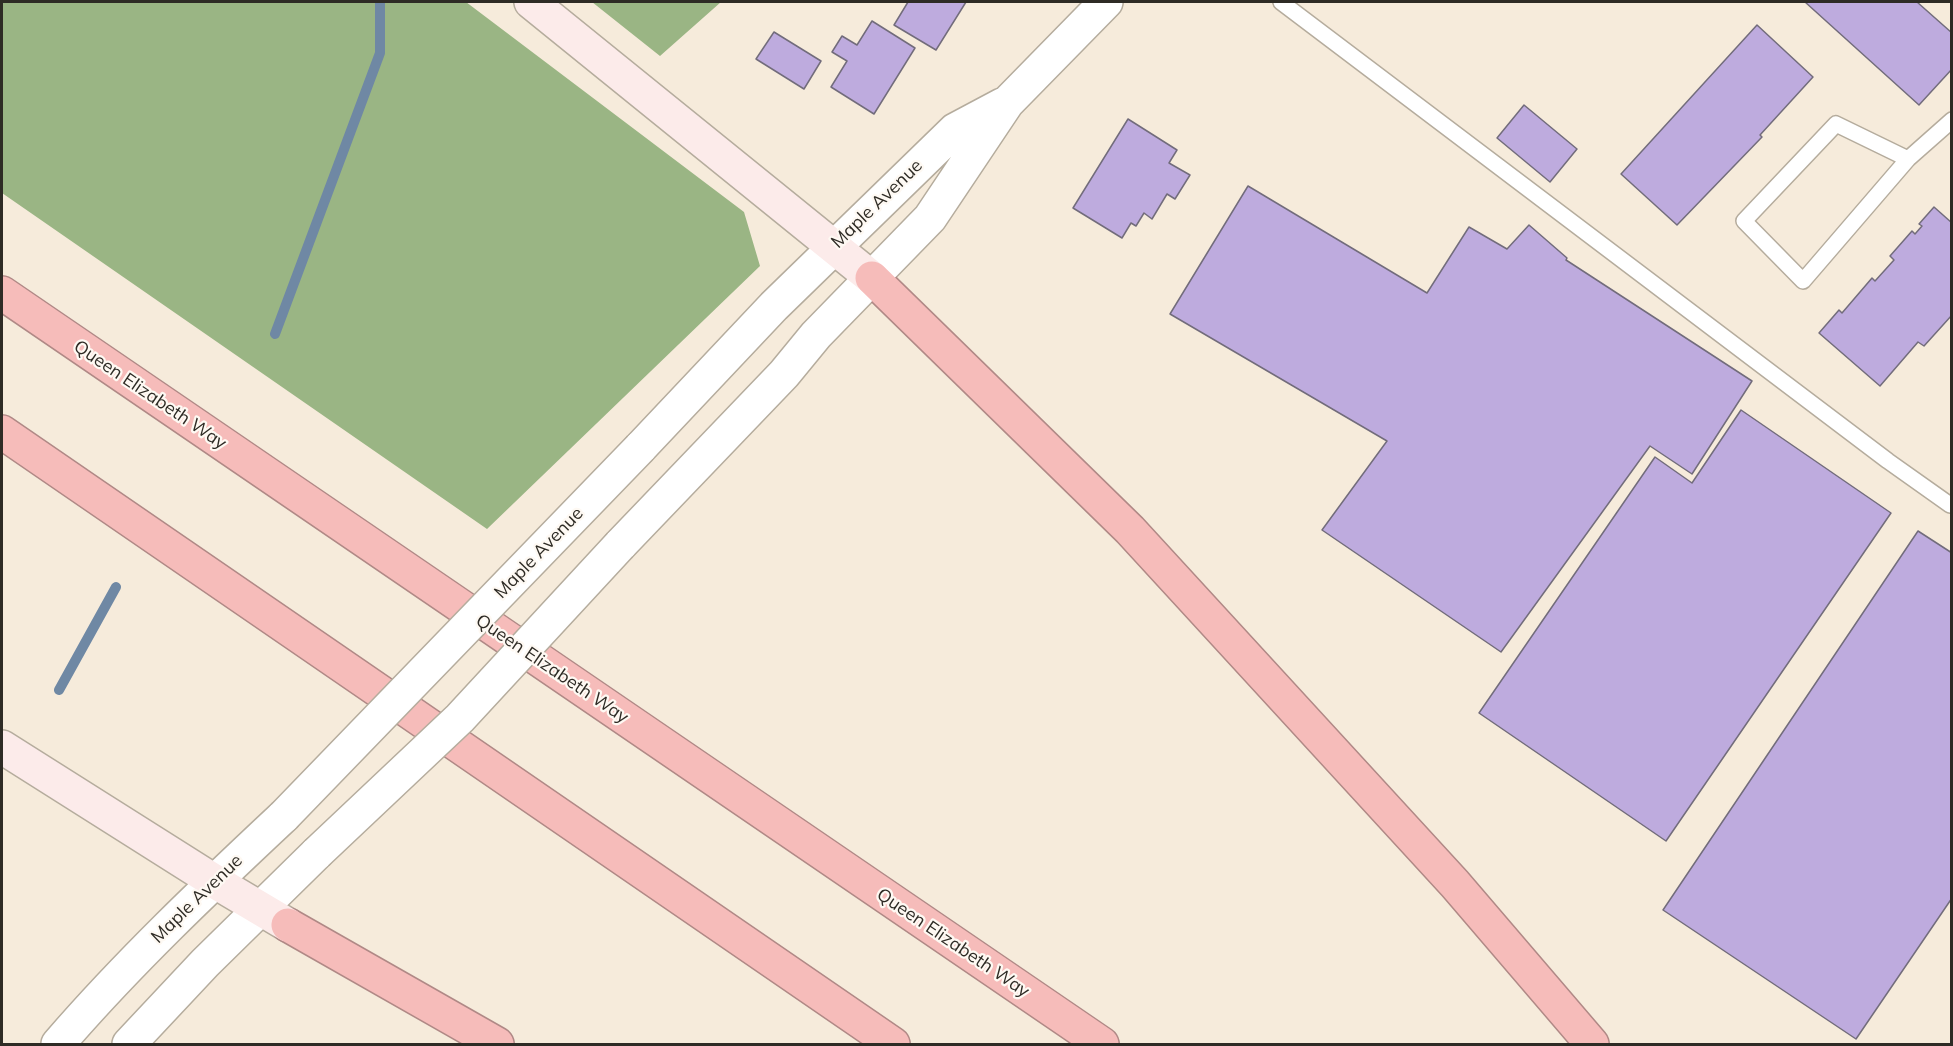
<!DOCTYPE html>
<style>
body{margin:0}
#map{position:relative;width:1953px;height:1046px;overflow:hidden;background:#f6ebdb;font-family:Mulish,sans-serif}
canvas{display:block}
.frame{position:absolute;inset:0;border:3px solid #2e2b25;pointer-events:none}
</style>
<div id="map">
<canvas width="1953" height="1046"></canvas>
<div class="frame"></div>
</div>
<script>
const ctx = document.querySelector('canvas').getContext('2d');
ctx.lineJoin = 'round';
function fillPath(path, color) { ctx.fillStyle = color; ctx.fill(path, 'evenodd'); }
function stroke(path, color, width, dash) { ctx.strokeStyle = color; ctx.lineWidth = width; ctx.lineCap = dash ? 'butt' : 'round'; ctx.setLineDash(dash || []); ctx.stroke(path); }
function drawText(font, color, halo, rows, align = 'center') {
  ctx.font = font + ' Mulish,sans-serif'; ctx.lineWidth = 4.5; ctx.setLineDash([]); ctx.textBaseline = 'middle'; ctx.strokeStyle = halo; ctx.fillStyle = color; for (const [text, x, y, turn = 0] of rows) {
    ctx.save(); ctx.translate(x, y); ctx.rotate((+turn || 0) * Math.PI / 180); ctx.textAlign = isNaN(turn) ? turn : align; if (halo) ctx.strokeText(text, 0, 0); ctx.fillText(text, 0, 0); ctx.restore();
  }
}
fillPath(new Path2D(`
 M2 2H466L744 212 760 266 487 529 2 193Z
 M592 2H721L660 56Z`), '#9ab584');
stroke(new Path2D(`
 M275 334 380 53V2
 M59 690 116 587`), '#6f88a4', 10);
const building = new Path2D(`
 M908 2H966L936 50 894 25Z
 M1805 2H1917L1952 33V69L1919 105Z
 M872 21 915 48 874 114 831 87 847 61 832 52 842 36 857 45Z
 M1757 25 1813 77 1760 135 1762 137 1677 225 1621 174Z
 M774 32 821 61 804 89 756 59Z
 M1524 105 1577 149 1550 182 1497 138Z
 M1128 119 1177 150 1169 163 1190 175 1175 199 1167 194 1152 219 1144 213 1136 226 1131 223 1122 238 1073 208Z
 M1248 186 1427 293 1469 227 1507 249 1529 225 1567 258 1566 260 1752 381 1692 474 1650 446 1501 652 1322 530 1387 441 1170 314Z
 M1934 207 1952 223V315L1924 346 1918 342 1880 386 1819 333 1839 310 1842 313 1872 278 1875 281 1894 260 1890 256 1912 231 1915 234 1922 226 1919 224Z
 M1741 410 1891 513 1666 841 1479 713 1655 457 1692 483Z
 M1918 531 1952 553V898L1856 1039 1663 910Z`);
fillPath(building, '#beabde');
stroke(building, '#726c7b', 1.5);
const service = new Path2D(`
 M1281 2 1888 461 1950 505 1952 503
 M1908 159 1836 124 1744 221 1803 281 1908 159 1952 120`);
const tertiary = new Path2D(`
 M640 448 774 306 955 130 1002 105
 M620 545 784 374 816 335 930 218 1007 103 1106 2
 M58 1044C128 963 206 889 284 816
 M129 1044 205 963 317 853`);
const secondary = new Path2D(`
 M531 2 872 278
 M2 747 214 881 288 925`);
const motorway = new Path2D(`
 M872 278 1130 530 1455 884 1592 1044
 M2 293 1102 1044
 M2 432 893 1044
 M288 925 497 1044`);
stroke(service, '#b5ac9d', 18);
stroke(tertiary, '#b5ac9d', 36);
stroke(secondary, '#b5ac9d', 36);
stroke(motorway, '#b08986', 36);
stroke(service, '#fff', 15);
stroke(tertiary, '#fff', 33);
stroke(secondary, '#fcebea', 33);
stroke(motorway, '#f6bcba', 33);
const tertiaryBridge = new Path2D(`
 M284 816 640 448
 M317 853 460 718 620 545`);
stroke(tertiaryBridge, '#b5ac9d', 36, []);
stroke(tertiaryBridge, '#fff', 33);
drawText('18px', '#2e2b25', '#fef9f3', [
 ["Maple Avenue",877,204,-44],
 ["Queen Elizabeth Way",150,395,34],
 ["Maple Avenue",539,553,-46],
 ["Queen Elizabeth Way",552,669,34],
 ["Maple Avenue",197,899,-44],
 ["Queen Elizabeth Way",953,943,34]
]);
</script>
